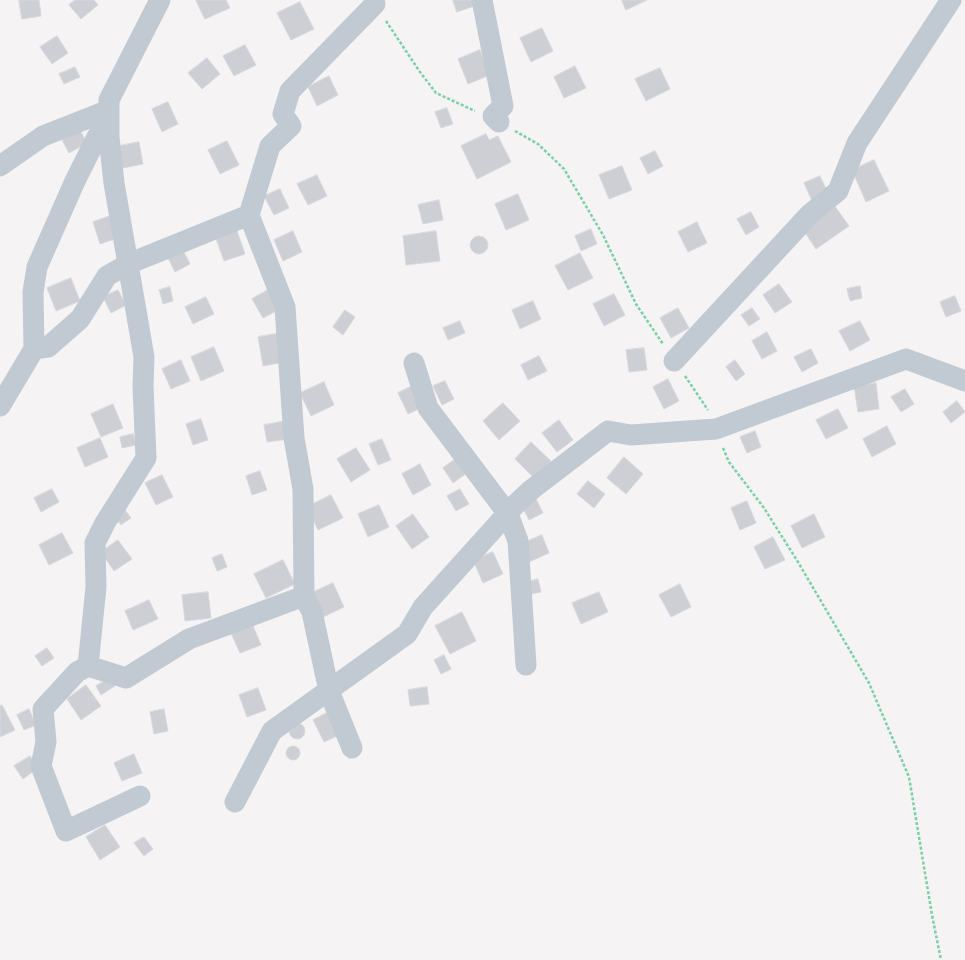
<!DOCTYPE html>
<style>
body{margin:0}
canvas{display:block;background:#f5f3f3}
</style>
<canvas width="965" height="960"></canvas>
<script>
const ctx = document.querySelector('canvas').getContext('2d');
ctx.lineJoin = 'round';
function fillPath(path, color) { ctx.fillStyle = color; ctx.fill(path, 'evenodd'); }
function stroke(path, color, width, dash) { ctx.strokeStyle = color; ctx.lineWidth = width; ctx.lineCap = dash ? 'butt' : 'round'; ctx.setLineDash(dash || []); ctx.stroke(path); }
const building = new Path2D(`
 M19 0H39L41 16 22 19Z
 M75 0H94L98 5 81 19 69 5Z
 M196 0H226L230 8 205 19Z
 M453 0H478L480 4 457 12Z
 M622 0H647L626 10Z
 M300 2 314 29 291 40 277 13Z
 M542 28 553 51 531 62 520 38Z
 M57 36 68 53 52 64 40 47Z
 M245 45 256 65 234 76 223 56Z
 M480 50 490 75 468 84 458 59Z
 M207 58 220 74 202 89 188 73Z
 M575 66 586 88 564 98 554 77Z
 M75 67 80 77 64 84 59 74Z
 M660 68 670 89 646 101 635 79Z
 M329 76 338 95 317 106 308 87Z
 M168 102 178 124 162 132 152 109Z
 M447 108 453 124 441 128 435 112Z
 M80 130 87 143 69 153 62 140Z
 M486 134 489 140 498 136 511 162 477 179 461 146Z
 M227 141 239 165 220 174 208 150Z
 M139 142 143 164 118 169 114 147Z
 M655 151 663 166 648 174 640 158Z
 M874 160 889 191 866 202 852 170Z
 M622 166 632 190 609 199 599 175Z
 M317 175 327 196 308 205 297 184Z
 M820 176 829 195 813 203 804 183Z
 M280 189 289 208 274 215 264 196Z
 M518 194 529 220 506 230 495 204Z
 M439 200 443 220 423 224 418 205Z
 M834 205 849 226 816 249 802 228Z
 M751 212 759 227 746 235 737 219Z
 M110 216 118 238 100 244 93 222Z
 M697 222 707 243 688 252 678 232Z
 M236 228 245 254 224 261 215 236Z
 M591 229 597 244 581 251 575 236Z
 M293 231 302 252 283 261 274 240Z
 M436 231 440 261 406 265 403 236Z
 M470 245a9 9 0 1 1 18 0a9 9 0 1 1-18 0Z
 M182 248 190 264 175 272 167 256Z
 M580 253 593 278 568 290 555 266Z
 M71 278 80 301 56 311 47 288Z
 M779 284 792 302 775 313 763 295Z
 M860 286 862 298 850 301 847 289Z
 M170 287 173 301 163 304 159 290Z
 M271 288 282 308 263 318 252 299Z
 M118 290 126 305 111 313 103 297Z
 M614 294 625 315 604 326 593 304Z
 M955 296 961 311 946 317 940 302Z
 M206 297 214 314 193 324 185 307Z
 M533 301 541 319 520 329 512 310Z
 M678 308 689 328 671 338 660 318Z
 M752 308 760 319 749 326 741 315Z
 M345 310 355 317 343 335 333 327Z
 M460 321 465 333 448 340 443 328Z
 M860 321 870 340 850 351 839 331Z
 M767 332 777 351 762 359 752 341Z
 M281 333 285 362 263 366 258 337Z
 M214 347 224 371 201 381 191 357Z
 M644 348 647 370 629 372 626 350Z
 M811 349 818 363 802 372 794 357Z
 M539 356 547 371 528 380 521 365Z
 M181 360 190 381 171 389 162 369Z
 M735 360 745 374 736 381 726 367Z
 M668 379 679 401 664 409 653 387Z
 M445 381 454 399 442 405 433 386Z
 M324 382 334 405 311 416 300 393Z
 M876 383 879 409 858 412 854 386Z
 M414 385 425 406 408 414 398 393Z
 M905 389 914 404 901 412 891 397Z
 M957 401 965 412 951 423 943 412Z
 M503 403 520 421 499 440 483 421Z
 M113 404 123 428 101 437 91 414Z
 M838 409 848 428 826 439 816 420Z
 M201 419 208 440 193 445 186 424Z
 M559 420 573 440 557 452 542 433Z
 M286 421 289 439 267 442 264 425Z
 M887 426 896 444 872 457 863 439Z
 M755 431 761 447 747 453 740 437Z
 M133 434 136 445 122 448 120 437Z
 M100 438 108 457 85 467 77 448Z
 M382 439 391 460 378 465 369 444Z
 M531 442 551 461 534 478 515 459Z
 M356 448 370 470 351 482 337 459Z
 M461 455 471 470 453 483 443 468Z
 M624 457 643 474 626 494 607 478Z
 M420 464 431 485 413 495 402 474Z
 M260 471 267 490 252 495 246 476Z
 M162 475 173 497 156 505 145 483Z
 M588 481 605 494 594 508 577 494Z
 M52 489 59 502 41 512 34 498Z
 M460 489 469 504 456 511 447 496Z
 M331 495 343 518 318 530 307 507Z
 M536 499 543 513 529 520 522 506Z
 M747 501 756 523 740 530 731 508Z
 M379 505 389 527 368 537 358 514Z
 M125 510 131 518 121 525 115 517Z
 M413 514 429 537 412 549 396 526Z
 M814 514 825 537 802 548 791 526Z
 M62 533 73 553 49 565 39 545Z
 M542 535 549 553 529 562 521 544Z
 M773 537 785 560 765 569 754 547Z
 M118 540 132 559 114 571 101 552Z
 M493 552 503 574 483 583 473 560Z
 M222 554 227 567 217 571 212 558Z
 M283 560 295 584 266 598 254 574Z
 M538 579 541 592 531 594 528 582Z
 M333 583 344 607 319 619 307 595Z
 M680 584 691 607 671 617 659 595Z
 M208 592 211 618 185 621 182 595Z
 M599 592 608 612 581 624 572 603Z
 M149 600 158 619 133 630 125 611Z
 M462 612 476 641 450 654 435 626Z
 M251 621 261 645 240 653 229 629Z
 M47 648 54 658 42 666 35 656Z
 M444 655 451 669 441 674 434 660Z
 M110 678 115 686 101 695 96 686Z
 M86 685 101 706 81 720 67 699Z
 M427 687 429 704 410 706 408 690Z
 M258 688 266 710 247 717 239 695Z
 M2 705 15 730 0 737V706Z
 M29 709 36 725 24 730 17 715Z
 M164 709 168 731 154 734 150 712Z
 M331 711 342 734 324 742 313 720Z
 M289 731a8 8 0 1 1 16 0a8 8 0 1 1-16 0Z
 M286 753a7 7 0 1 1 14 0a7 7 0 1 1-14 0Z
 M134 754 142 773 122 781 114 763Z
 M30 756 38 768 23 779 14 766Z
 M105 825 120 847 100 860 86 837Z
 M144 837 153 849 144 856 134 843Z`);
fillPath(building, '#cdcfd5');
stroke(building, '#d7d9de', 1);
stroke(new Path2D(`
 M386 21 420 72 436 93 475 111
 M515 131 538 144 564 169 603 235 636 304 663 344
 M685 376 708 410
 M723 448 729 462 764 508 798 562 869 683 909 777 932 915 941 960`), '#7ad0a6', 2.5, [3, 2]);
stroke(new Path2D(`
 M482 0 503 106 493 116 499 122
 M0 166 43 136 109 110
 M34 349 48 347 80 319 107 276 128 264 249 215
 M674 361 810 214 838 191 857 143 951 0
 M414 363 428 408 508 514 518 541 526 665
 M0 406 34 349 33 292 37 267 75 181 97 137 109 119
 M88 666 96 587 95 543 105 523 146 458 143 386 144 357 114 183 109 137V100L160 0
 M352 748 329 691 312 612 304 596 303 489 294 438 285 307 249 215 270 146 291 126 283 114 290 91 375 4
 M140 796 66 831 41 766 46 742 43 709 77 672 88 666 126 678 189 639 304 596
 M235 802 272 731 407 634 423 607 515 505 531 490 608 431 631 435 716 429 906 359 965 381`), '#c1cad2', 21);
</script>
